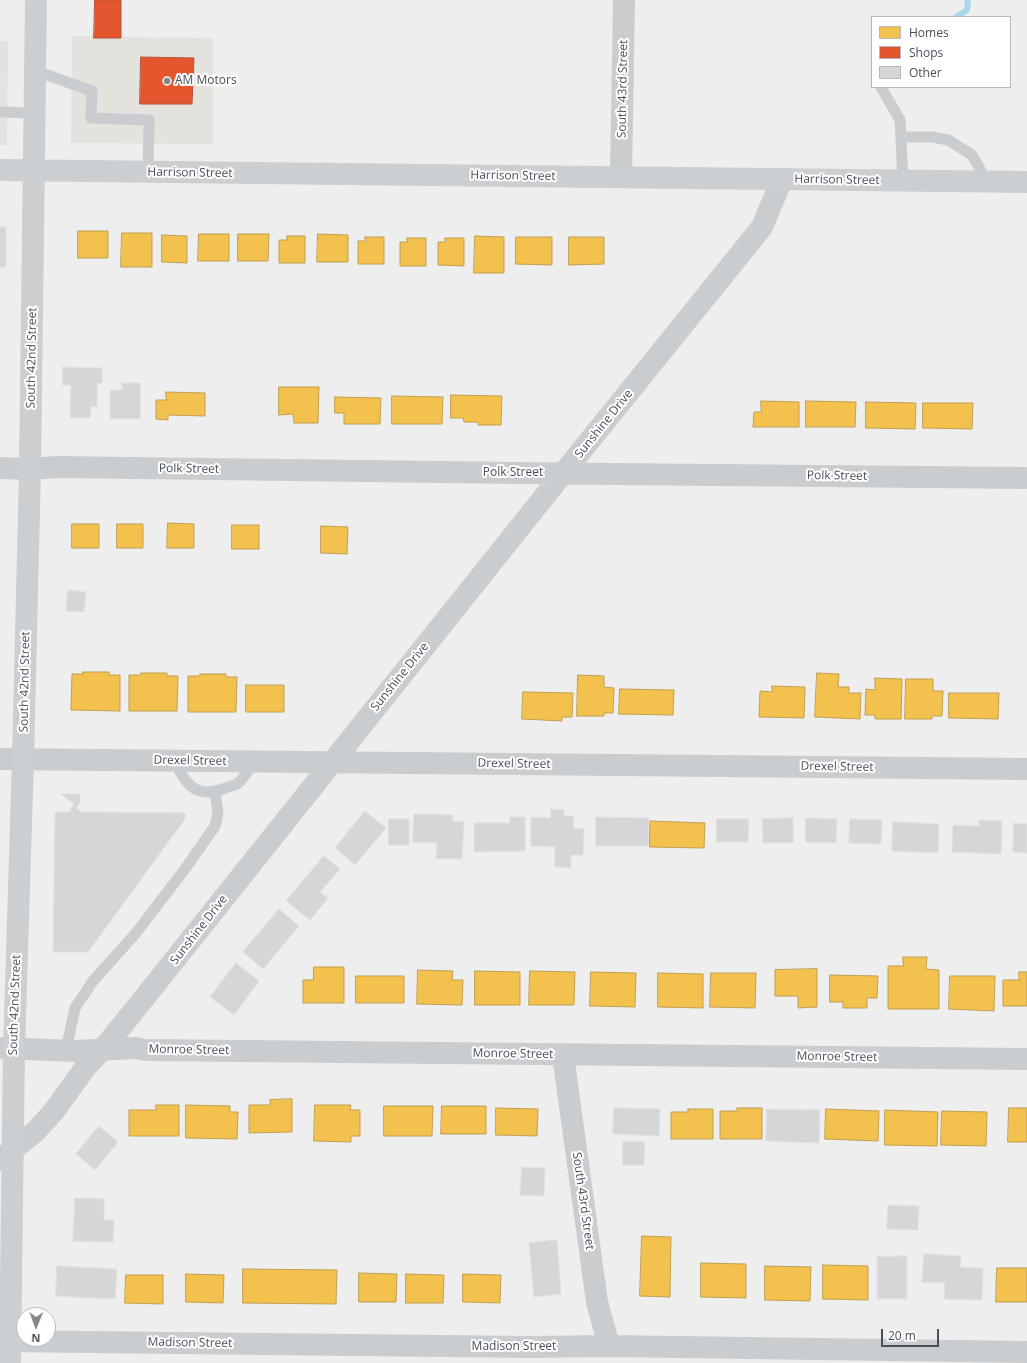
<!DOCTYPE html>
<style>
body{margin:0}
#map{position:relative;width:1027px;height:1363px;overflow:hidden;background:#efeeee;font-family:"Open Sans",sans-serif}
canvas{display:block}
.legend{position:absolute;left:871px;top:16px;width:140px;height:72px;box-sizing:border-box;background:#fff;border:1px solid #b5b9bd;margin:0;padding:5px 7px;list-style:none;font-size:12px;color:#474f5a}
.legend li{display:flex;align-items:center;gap:8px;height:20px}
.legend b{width:20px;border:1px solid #b5b9bd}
.north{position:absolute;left:16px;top:1307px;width:40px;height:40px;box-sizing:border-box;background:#fff;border:1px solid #b5b9bd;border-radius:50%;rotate:181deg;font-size:11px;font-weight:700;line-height:16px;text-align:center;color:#474f5a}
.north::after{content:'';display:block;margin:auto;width:14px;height:18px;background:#82878e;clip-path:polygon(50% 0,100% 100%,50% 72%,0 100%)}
.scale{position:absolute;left:881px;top:1329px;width:58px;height:18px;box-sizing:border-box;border:2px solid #474f5a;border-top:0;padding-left:5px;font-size:12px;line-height:14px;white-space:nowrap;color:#474f5a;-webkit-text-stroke:3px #fff;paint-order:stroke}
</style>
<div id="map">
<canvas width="1027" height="1363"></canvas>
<ul class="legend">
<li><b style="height:11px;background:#f2c14e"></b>Homes</li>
<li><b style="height:11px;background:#e4572e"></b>Shops</li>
<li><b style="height:11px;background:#d6d6d8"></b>Other</li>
</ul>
<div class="north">N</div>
<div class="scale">20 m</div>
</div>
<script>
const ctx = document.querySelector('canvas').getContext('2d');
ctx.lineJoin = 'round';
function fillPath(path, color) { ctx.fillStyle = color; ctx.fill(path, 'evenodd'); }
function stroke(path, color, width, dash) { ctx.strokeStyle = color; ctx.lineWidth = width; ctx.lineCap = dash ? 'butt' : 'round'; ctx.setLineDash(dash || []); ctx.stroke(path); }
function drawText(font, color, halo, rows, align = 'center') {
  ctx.font = font + ' "Open Sans",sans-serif'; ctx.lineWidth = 4; ctx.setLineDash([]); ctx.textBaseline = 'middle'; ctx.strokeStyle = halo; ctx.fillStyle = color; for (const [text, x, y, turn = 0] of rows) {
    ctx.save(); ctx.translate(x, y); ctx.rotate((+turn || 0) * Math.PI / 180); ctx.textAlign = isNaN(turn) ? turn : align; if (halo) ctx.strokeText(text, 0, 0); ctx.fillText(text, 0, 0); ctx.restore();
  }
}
fillPath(new Path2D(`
 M72 36 213 38V144L71 143Z
 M0 41H8L7 145H0Z`), '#e4e2dc');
const homes = new Path2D(`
 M78 231H108V258H78Z
 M122 233H152V267H121Z
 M199 234H229V261H198Z
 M238 234H269L268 261H238Z
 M318 234 348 235V262H317Z
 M162 235 187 236V263L162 262Z
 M287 236H305V263H279V240H287Z
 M475 236 504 237V273H474Z
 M365 237H384V264H358V241H365Z
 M516 237H552V265L516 264Z
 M569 237H604V264L569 265Z
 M407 238H426V266H400V242H407Z
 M445 238H464V266L438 265V242H445Z
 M279 387H319L318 423H294L293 414 279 415Z
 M166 392 205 393V416L168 415V420L156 419V400H166Z
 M451 395 502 396 501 425H478V422H464L463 418H451Z
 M392 396 443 397 442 424H392Z
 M335 397 381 398 380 424H344V413H335Z
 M761 401 799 402V427H753L754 412H761Z
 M806 401 856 402 855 427H806Z
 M866 402 916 403 915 429 866 428Z
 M923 403H973L972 429 923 428Z
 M168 523 194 524V548H167Z
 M72 524H99V548H72Z
 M117 524H143V548H117Z
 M232 525H259V549H232Z
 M321 526 348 527 347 554 321 553Z
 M83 672H109V675H120V711L71 710 72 674H83Z
 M141 673H167V676H178L177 711H129V675H141Z
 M817 673 839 674 838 687H849V693H861L860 719 815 717Z
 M200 674H226V677H237L236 712H188V676H200Z
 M578 675 604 676V687L614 688 613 713H604V716H577Z
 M875 678 902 679 901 719H875V715H865L866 689 875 690Z
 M906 679H933V691H943L942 716H932V719H905Z
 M246 685H284V712H246Z
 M772 686 805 687 804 718 759 717 760 691 772 692Z
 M620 689 674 690 673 715 619 714Z
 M523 692 573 693 572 717H562V721L522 719Z
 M949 693H999L998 719 949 718Z
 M650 821 705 823 704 848 650 847Z
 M903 957H927L926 969 939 970V1009H888V966H903Z
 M314 967H344V1003H303V980H313Z
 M817 969V1007L798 1008V996H775V970Z
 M418 970 453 971 452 980H463L462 1005 417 1004Z
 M475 971 520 972V1005H475Z
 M530 971 575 972 574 1005H529Z
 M591 972 636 973 635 1007 590 1006Z
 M1019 972H1027V1006H1003V980H1019Z
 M658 973 703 974V1008L658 1007Z
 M711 973H756L755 1008 710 1007Z
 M830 975 878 976 877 998H867V1008H843V1002H830Z
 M356 976H404V1003H356Z
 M950 976H995L994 1011 949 1009Z
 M292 1099V1132L249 1133V1105H270V1100Z
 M156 1105H179V1136H129V1110H156Z
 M186 1105 230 1106V1112H238L237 1139 186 1138Z
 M315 1105H351L350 1110H360V1136H351V1142L314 1141Z
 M384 1106H433L432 1136H384Z
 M442 1106H486V1134H441Z
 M496 1108 538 1109 537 1136 496 1135Z
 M737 1108H762V1139H720V1111H737Z
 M1009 1108H1027V1142H1008Z
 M688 1109H713V1139H671V1112H688Z
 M826 1109 879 1111 878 1141 825 1139Z
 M885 1110 938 1112 937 1146 885 1145Z
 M942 1111 987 1112 986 1146 941 1145Z
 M642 1236 671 1237 670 1297 640 1296Z
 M701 1263 746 1264V1298L701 1297Z
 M823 1265 868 1266V1300L823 1299Z
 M765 1266 811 1267 810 1301 765 1300Z
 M997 1268H1027V1302H996Z
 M243 1269 337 1270 336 1304 243 1303Z
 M359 1273 397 1274 396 1302H359Z
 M186 1274 224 1275 223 1303 186 1302Z
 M406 1274 444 1275 443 1303H406Z
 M463 1274 501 1275 500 1303 463 1302Z
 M126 1275H163V1304L125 1303Z`);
fillPath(homes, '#f2c14e');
stroke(homes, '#bf9f52', 1);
const shops = new Path2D(`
 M95 0H121V38H94Z
 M141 57 194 58 192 104H140Z`);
fillPath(shops, '#e4572e');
stroke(shops, '#b5553b', 1);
stroke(new Path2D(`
 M956 17 967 10 968 0`), '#aad7e9', 6);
const building = new Path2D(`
 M0 227H6V267H0Z
 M63 367 102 368V383H97V407L91 406 90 418H70L71 385H63Z
 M122 383H140V419H110V390H122Z
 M68 590 86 592 84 612 66 611Z
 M61 794H80V803L76 808 82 812 185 813V819L88 952H53L55 812H69L74 804Z
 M551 809 564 810V816H574L573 828 584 829 583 855H571V868L555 867V847L531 846V817L550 818Z
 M365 811 386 828 355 865 335 848Z
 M414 814 453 815 452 821 464 822 462 859H436L437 843 413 842Z
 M510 817H525V851L474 852V823H510Z
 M596 817 649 818 648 846H596Z
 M793 818V843H763L762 819Z
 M806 818 837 819 836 843 806 842Z
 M389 819H409V845H389Z
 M717 819H749L748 842H717Z
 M850 819 882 820 881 844 849 843Z
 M979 820 1002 821 1001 854 952 852 953 825 979 826Z
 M893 822 939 824 938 853 892 851Z
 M1014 823 1027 824V853L1013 852Z
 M324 856 340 869 320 892 328 898 310 920 286 901Z
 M279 909 299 926 263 969 243 952Z
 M236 963 259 981 234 1015 210 997Z
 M614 1108 660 1109 659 1136 613 1134Z
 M767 1109 820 1110 819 1143 766 1141Z
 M99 1126 118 1142 95 1170 76 1154Z
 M623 1141 645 1142 644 1165H623Z
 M522 1167 545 1168 544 1196 520 1195Z
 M75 1198 104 1199V1220H114L113 1242 73 1241Z
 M888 1205 919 1206 918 1230 887 1229Z
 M557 1240 561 1294 534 1297 529 1243Z
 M924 1254 961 1256 960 1267 983 1268 982 1300 944 1299 945 1283 922 1282Z
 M907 1256V1299H877V1257Z
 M57 1266 117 1269 115 1299 56 1296Z`);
fillPath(building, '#d6d6d8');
stroke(building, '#e0e0e1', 1);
stroke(new Path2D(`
 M36 71 92 91 91 118 149 120 148 172
 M881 87 900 120 903 180
 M0 112 35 113
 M901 137H933L948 140 972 155 979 167 985 181
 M174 761C186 783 194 799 223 789 227 787 233 786 237 784 244 779 249 768 254 762
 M66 1050 75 1008 93 981 136 933 185 869 215 826 218 813 215 792`), '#cacdcf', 11);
stroke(new Path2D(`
 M621 177 624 0
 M0 468 30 469 57 467C380 472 704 475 1027 478
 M0 759 1027 769
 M0 1048 75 1051 136 1048 145 1050 1027 1059
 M563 1055 597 1302 609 1346
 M0 1160 36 1131 54 1111 85 1068 103 1049 133 1012 536 507 762 227 782 179
 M0 1341 530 1347 609 1346 1027 1352`), '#cacdcf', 22);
stroke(new Path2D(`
 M0 170 1027 182
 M10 1363 14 1049 23 759 30 469 36 0`), '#cccfd1', 22);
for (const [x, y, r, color] of [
 [167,81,4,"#82878e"]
]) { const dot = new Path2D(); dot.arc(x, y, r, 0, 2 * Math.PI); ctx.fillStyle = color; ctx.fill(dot); stroke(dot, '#fff', 1.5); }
drawText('12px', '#474f5a', '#fff', [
 ["AM Motors",175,81]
], 'left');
drawText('12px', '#474f5a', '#fff', [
 ["South 43rd Street",623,89,-89],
 ["Harrison Street",190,173,1],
 ["Harrison Street",513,176,1],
 ["Harrison Street",837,180,1],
 ["South 42nd Street",32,358,-89],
 ["Sunshine Drive",604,424,-51],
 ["Polk Street",189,469,1],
 ["Polk Street",513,473],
 ["Polk Street",837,476,1],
 ["Sunshine Drive",400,677,-51],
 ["South 42nd Street",25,682,-89],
 ["Drexel Street",190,761,1],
 ["Drexel Street",514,764,1],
 ["Drexel Street",837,767,1],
 ["Sunshine Drive",199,930,-52],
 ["South 42nd Street",15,1005,-88],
 ["Monroe Street",189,1050,1],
 ["Monroe Street",513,1054,1],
 ["Monroe Street",837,1057,1],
 ["South 43rd Street",583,1201,82],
 ["Madison Street",190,1343,1],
 ["Madison Street",514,1347]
]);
</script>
